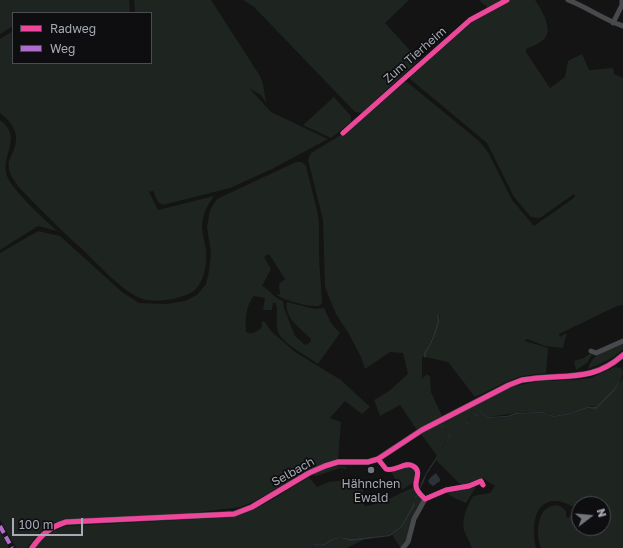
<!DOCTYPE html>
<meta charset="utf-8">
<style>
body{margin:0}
#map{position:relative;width:623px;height:548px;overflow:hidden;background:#141414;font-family:"Golos Text",sans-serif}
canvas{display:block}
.legend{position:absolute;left:12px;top:12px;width:140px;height:52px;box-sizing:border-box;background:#0e0e10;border:1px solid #4b4c52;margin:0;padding:5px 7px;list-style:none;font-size:12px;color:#a6aab4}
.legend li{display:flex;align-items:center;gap:8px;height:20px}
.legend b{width:20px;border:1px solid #4b4c52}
.north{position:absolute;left:571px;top:496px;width:40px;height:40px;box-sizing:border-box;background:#0e0e10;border:1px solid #4b4c52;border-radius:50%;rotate:74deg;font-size:11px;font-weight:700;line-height:16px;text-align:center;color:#a6aab4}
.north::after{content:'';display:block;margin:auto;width:14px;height:18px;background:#73767c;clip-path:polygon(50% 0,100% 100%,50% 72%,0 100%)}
.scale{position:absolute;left:12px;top:518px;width:71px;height:18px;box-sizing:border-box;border:2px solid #a6aab4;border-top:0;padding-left:5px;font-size:12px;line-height:14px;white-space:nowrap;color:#a6aab4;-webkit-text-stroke:3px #0e0e10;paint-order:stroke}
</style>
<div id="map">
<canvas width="623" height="548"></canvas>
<ul class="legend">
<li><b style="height:5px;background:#ed469a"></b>Radweg</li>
<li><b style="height:5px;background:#b06ccc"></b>Weg</li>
</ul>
<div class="north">N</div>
<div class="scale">100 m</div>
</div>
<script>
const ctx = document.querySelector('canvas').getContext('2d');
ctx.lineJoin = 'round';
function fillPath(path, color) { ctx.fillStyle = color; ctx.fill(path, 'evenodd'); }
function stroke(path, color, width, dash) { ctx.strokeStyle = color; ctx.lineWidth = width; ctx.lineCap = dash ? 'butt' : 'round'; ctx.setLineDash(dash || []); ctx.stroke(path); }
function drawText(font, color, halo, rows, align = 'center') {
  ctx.font = font + ' "Golos Text",sans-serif'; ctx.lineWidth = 3.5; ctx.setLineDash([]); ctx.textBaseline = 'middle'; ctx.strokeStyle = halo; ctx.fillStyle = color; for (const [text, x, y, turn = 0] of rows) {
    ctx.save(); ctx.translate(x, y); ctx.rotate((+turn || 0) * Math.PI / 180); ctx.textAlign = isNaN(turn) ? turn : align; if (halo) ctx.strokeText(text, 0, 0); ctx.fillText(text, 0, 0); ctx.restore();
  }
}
fillPath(new Path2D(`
 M0 0H129L130 13H13V26L0 34Z
 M134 0H211L260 76 263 84 266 103 261 95 250 89 271 112 328 139 272 169 230 188 163 205 158 202 153 191 149 192 158 210 214 196C207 206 203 213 202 226 202 235 206 244 206 253 207 265 204 281 195 290 185 299 152 304 140 298 122 291 99 265 84 251 67 236 51 220 34 203 26 194 16 186 11 175 5 160 12 158 15 146 19 131 11 122 0 113V39L13 31V63H151V13H135Z
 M243 0H409L385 23 419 60 362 113 355 112 254 7Z
 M479 0H503L488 8Z
 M511 0H535C541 9 555 31 543 40 539 44 532 46 526 49V52L550 88 565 77 568 61 582 54 589 70 613 68 614 74 623 78V305L617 306 559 334 560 337 567 333 563 348 545 346 527 339 525 341 548 348 546 373 522 376 508 381 475 397 448 362 425 357V353L438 324 440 316 438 314C440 322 430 345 425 353V356L422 357V379L426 375H428L430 377 431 392 442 416 417 430 400 405 380 416 374 400 389 391 408 374 403 353 390 352 365 369 361 357 349 334 336 314 325 287 323 220 308 160 309 157 311 153 349 130 401 82H407L479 141 488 152 512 200 534 226 575 197 574 194 540 218 531 217 514 197 487 143 410 79V74L470 23Z
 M334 97 351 116V122L331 138 303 125Z
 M0 120C24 138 0 154 7 176 13 191 44 219 57 231L38 226 0 250Z
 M296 162H302L306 166 317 210 319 224V257L322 303C320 305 320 306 317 306 308 307 283 300 277 295L280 294 279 284 285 279 269 254 264 257 271 269 262 286C270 290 274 298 283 301L284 308 295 336 305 345 311 342V339C301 328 284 319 287 302L315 309 324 308 331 323 340 333 318 364C307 356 283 344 278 332 276 324 277 315 277 307L276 306V303H273L272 310H263L265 298 254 296C246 304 245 320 246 332 252 335 257 332 262 327V321L265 322 271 331 295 352 341 380 370 407 362 414 345 401 330 418 341 422 338 460 306 472 255 501 241 507 191 513 66 519C46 524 39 533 27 548H16L0 520V253L38 231 60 236 122 292 139 303 166 304 185 301 197 295 206 284 209 271 211 253 207 227 210 210 217 199Z
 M623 343V349C613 359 600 364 588 369 592 353 609 348 623 343Z
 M591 353 592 355 587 363 576 370 574 361 584 358Z
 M615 367 621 368 623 371C623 384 605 398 596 407L592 406 571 413 554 416 548 413 526 412 487 417 479 409 477 412V416L473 414 468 419V423L465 422 450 436 443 425 440 424 511 387 539 381 575 380 591 378Z
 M623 379V548H541C536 536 536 510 552 506 558 504 561 506 566 511V517L568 518 572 515 579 514V528H603V504H579V509H578C571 506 562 500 554 501 532 502 532 532 536 548H472C470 542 466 536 464 530 461 519 468 505 473 496L490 493 495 486 483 478 469 485 462 486 436 460 450 437 465 422 468 423 469 420 472 415 478 416 477 412 479 410 487 418 507 417 517 414 542 413 554 417 571 414 588 408H597Z
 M439 424C445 426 448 431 449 437L437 456 421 434Z
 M336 466 346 467V469L340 468 316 476 313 475 320 470Z
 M409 466 416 471 414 482 402 490 391 472Z
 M309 477 317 487 329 482 352 479 356 489 363 488 364 506C381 505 398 494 414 487L418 494C414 497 411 500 413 505L401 526 389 535 351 539C346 538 341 537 336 538 326 540 328 546 315 544L311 548H36C44 537 53 530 66 526L234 517C261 509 285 491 309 477Z
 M475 486 476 487 466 503 454 498 447 493 470 488Z
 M419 495 422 500 406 541 401 548 392 535 402 527 415 505 413 501 415 498Z
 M0 531 9 548H0Z
 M345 538 351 541 365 539 347 548H312L315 545C328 547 325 542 335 539 337 538 342 539 345 538Z`), '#1e241f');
fillPath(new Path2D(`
 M623 377 614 391 596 409 588 408 571 414 554 417 542 413 517 414 507 417 487 418 479 410 477 412 478 416 472 415 469 420 468 423 467 424 465 422 450 437 432 466 426 475 424 481 419 491C423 472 440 455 449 437 447 430 445 427 439 424L443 425 450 436 465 422 468 423C468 419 471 416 473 414L477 415V412L479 409 487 417 507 416 516 413 542 412 554 416 571 413 587 407H596L613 390Z
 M436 473 440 479V481L433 486 430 484 428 481 431 477Z
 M418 494 419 495 415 498 413 501 415 505 402 527 390 536 351 541C346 540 341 537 336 539 327 541 329 547 315 545L311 548 315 544C328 546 326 540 336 538 341 537 346 538 351 539L389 535 401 526 413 505C412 500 414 497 418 494Z`), '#2c3338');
stroke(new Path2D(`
 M425 357V353C430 346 441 322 438 315`), '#2c3338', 1.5);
stroke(new Path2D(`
 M568 0C587 7 604 20 623 26
 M613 23 622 5V0
 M343 133 470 20 507 0
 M591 351 596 353 623 341
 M378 459 386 469C395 472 406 461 413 466 422 471 415 479 416 486 416 491 422 496 425 499L446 490 469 486 481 481 483 485
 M403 548 408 542 414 519 425 499`), '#48494d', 5);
stroke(new Path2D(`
 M32 548C41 535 50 527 66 522L234 514 252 507 309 473 325 466 338 462H368L378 459 422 430 509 385 522 380 530 379C566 374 593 382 623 355`), '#48494d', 6);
stroke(new Path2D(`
 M0 526 12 548`), '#b06ccc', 4, [8, 4]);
stroke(new Path2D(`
 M343 133 470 20 507 0
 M378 459 386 469C395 472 406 461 413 466 422 471 415 479 416 486 416 491 422 496 425 499L446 490 469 486 481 481 483 485
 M32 548C41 535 50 527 66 522L234 514 252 507 309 473 325 466 338 462H368L378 459 422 430 509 385 522 380 530 379C566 374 593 382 623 355`), '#ed469a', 5);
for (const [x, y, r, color] of [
 [371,470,4,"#73767c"]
]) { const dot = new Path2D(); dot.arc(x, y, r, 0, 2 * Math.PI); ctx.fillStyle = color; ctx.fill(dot); stroke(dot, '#0e0e10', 1.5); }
drawText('12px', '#a6aab4', '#0e0e10', [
 ["Zum Tierheim",415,55,-41],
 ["Selbach",293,472,-29]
]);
drawText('12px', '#a6aab4', '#0e0e10', [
 ["Hähnchen",371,484],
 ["Ewald",371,498]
]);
</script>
